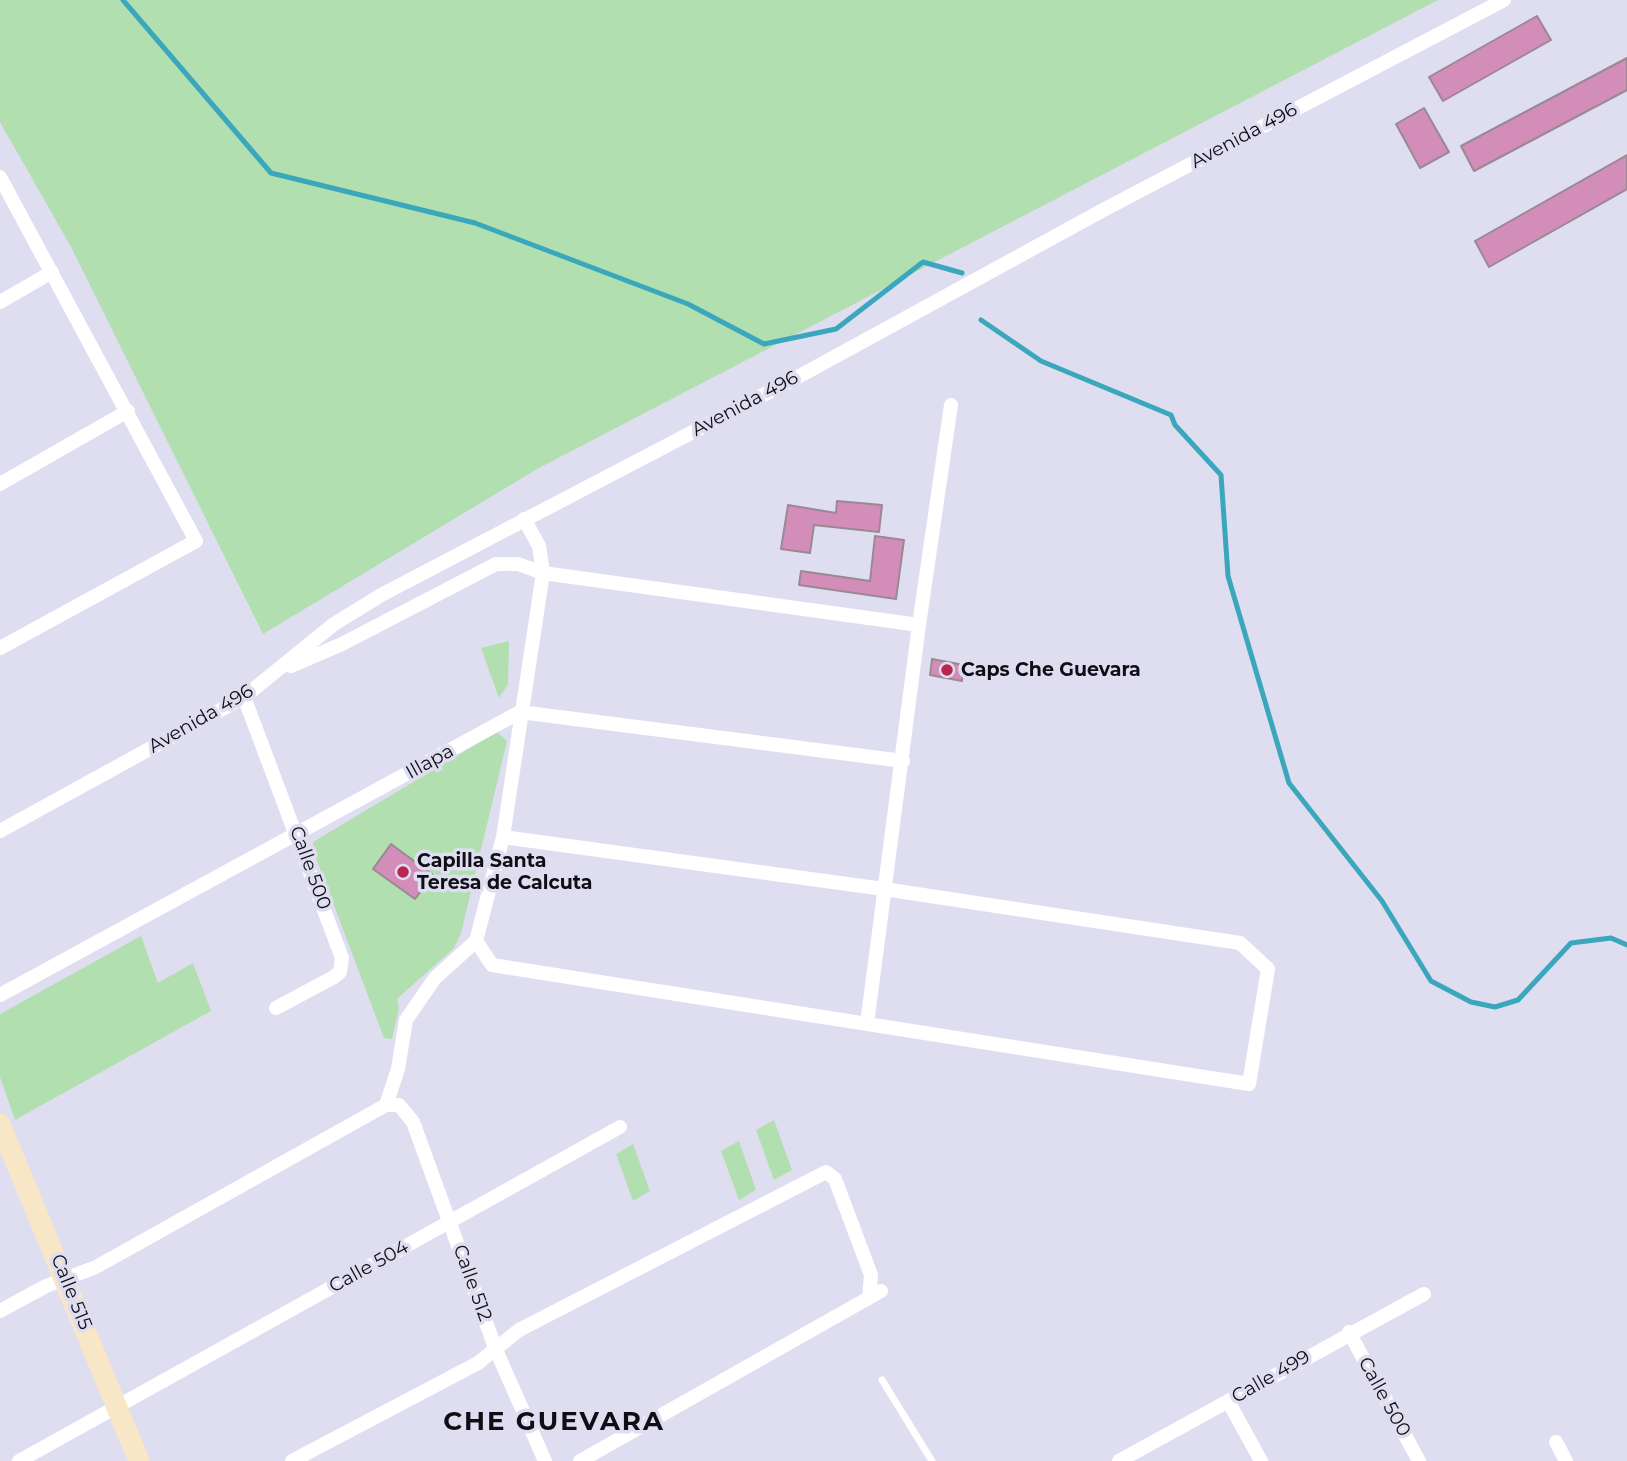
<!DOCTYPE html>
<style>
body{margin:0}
canvas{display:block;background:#dfddf0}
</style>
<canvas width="1627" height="1461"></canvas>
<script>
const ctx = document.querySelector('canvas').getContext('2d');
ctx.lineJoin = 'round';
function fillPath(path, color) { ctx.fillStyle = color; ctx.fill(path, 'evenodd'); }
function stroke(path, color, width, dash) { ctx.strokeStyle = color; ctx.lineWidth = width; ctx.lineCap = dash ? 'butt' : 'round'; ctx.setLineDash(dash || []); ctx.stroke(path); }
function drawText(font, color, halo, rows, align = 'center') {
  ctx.font = font + ' Montserrat,sans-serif'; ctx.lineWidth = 7; ctx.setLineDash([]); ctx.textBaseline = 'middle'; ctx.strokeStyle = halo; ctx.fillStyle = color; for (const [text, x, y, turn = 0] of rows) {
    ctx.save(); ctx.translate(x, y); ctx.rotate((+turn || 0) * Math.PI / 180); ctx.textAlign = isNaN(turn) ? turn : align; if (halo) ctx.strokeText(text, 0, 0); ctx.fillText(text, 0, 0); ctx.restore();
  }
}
fillPath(new Path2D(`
 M0 0H1438L537 469 263 634 70 245 0 122Z
 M509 641 508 684 499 698 481 648Z
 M497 732 507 741 461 933 454 948 397 999 399 1008 392 1039 384 1038 313 850V842Z
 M141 936 158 983 193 963 211 1011 15 1120 0 1077V1014Z
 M774 1120 792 1170 774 1180 756 1130Z
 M739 1141 756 1190 739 1200 721 1151Z
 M633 1144 650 1191 633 1201 616 1154Z`), '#b1dfb0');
stroke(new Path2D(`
 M123 0 271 173 475 223 688 304 764 344 836 329 923 262 962 273
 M981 320 1041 361 1171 415 1175 425 1221 475 1228 576 1289 783 1382 901 1431 981 1471 1002 1495 1007 1518 1000 1571 943 1611 938 1627 945`), '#3ba7bd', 5);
const building = new Path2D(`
 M1537 16 1551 40 1443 101 1429 77Z
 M1627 58V90L1474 171 1461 146Z
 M1424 108 1449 152 1420 168 1396 124Z
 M1627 155V189L1489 267 1475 241Z
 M837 501 882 505 879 532 814 525 810 553 781 549 788 505 836 513Z
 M875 536 904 540 896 599 799 585 801 571 870 581Z
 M932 659 964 665 962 681 930 675Z
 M391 844 433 875 415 899 373 869Z`);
fillPath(building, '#d38db9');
stroke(building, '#9a8993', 2);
stroke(new Path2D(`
 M882 1380 932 1461`), '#fff', 7);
stroke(new Path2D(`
 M0 177 196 541 0 648
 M0 302 52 272
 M0 484 128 411
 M291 666 342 644 496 564H518L543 573 919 625
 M244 697 342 958 340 972 334 977 276 1008
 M0 831 244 697 334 624 383 594 796 378 1107 208 1504 0
 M503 837 884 889 1240 943 1268 969 1249 1084 492 965 476 941 503 837 543 573 539 546 524 519
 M0 995 520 712 903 761
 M867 1024 919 625 951 405
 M386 1105 398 1069 406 1020 435 978 476 941
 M0 1311 46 1286 96 1267 386 1105H399L413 1122 496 1350 545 1461
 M1349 1332 1419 1461
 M1228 1401 1261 1461
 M1556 1442 1566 1461
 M19 1461 620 1127
 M292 1461 478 1363 519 1330 826 1172 835 1179 871 1275 869 1298
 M580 1461 881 1291
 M1119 1461 1424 1294`), '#fff', 14);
stroke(new Path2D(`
 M0 1124 139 1461`), '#f7e7c7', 21);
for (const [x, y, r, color] of [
 [947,670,7,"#b8274f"],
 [403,872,7,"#b8274f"]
]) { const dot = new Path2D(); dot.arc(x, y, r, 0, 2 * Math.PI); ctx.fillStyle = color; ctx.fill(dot); stroke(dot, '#dfddf0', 2.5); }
drawText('19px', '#0e0e14', '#dfddf0', [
 ["Avenida 496",1244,136,-28],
 ["Avenida 496",745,404,-28],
 ["Avenida 496",201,719,-30],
 ["Illapa",430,762,-29],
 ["Calle 500",310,868,70],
 ["Calle 504",369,1267,-29],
 ["Calle 512",472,1283,70],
 ["Calle 515",71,1292,68],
 ["Calle 499",1271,1377,-30],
 ["Calle 500",1384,1397,61]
]);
drawText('bold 19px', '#0e0e14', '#dfddf0', [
 ["Caps Che Guevara",961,670],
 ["Capilla Santa",417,861],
 ["Teresa de Calcuta",417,883]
], 'left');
ctx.letterSpacing = '2px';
drawText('bold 26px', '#0e0e14', '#dfddf0', [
 ["CHE GUEVARA",554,1422]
]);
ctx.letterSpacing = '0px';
</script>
